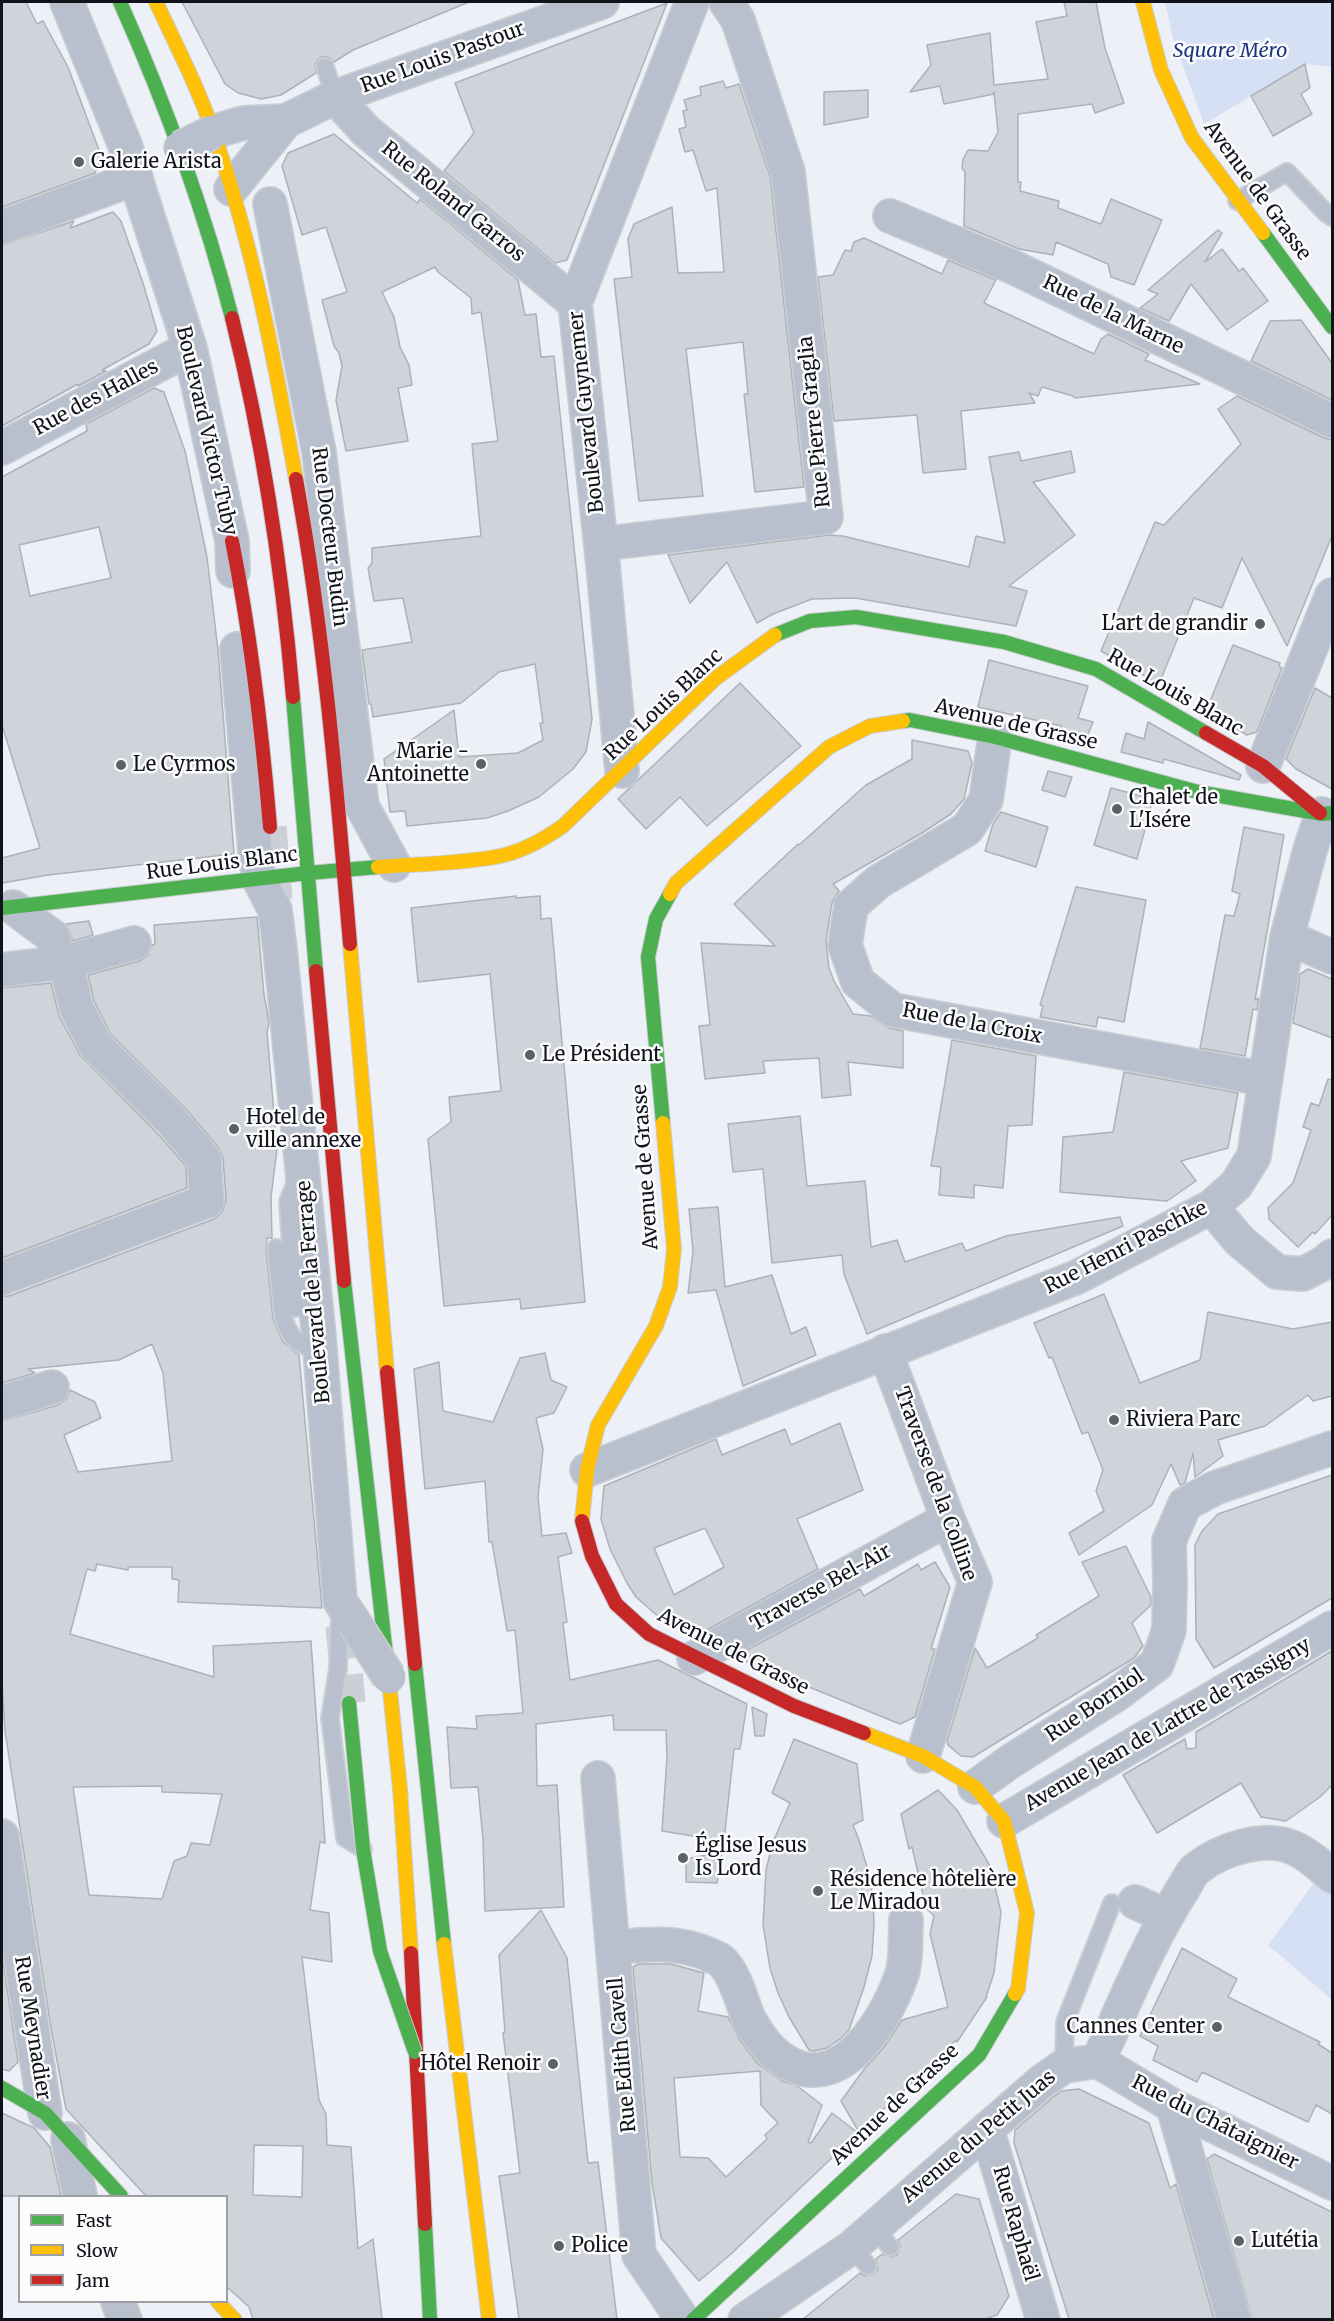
<!DOCTYPE html>
<meta charset="utf-8">
<style>
body{margin:0}
#map{position:relative;width:1334px;height:2321px;overflow:hidden;background:#edf0f7;font-family:Merriweather,serif}
canvas{display:block}
.frame{position:absolute;inset:0;border:3px solid #10131a;pointer-events:none}
.legend{position:absolute;left:18px;top:2195px;width:210px;height:108px;box-sizing:border-box;background:#fcfcfc;border:2px solid #9e9fa2;margin:0;padding:8px 10px;list-style:none;font-size:18px;color:#10131a}
.legend li{display:flex;align-items:center;gap:12px;height:30px}
.legend b{width:30px;border:2px solid #9e9fa2}
</style>
<div id="map">
<canvas width="1334" height="2321"></canvas>
<div class="frame"></div>
<ul class="legend">
<li><b style="height:8px;background:#4caf50"></b>Fast</li>
<li><b style="height:8px;background:#ffc107"></b>Slow</li>
<li><b style="height:8px;background:#c62828"></b>Jam</li>
</ul>
</div>
<script>
const ctx = document.querySelector('canvas').getContext('2d');
ctx.lineJoin = 'round';
function fillPath(path, color) { ctx.fillStyle = color; ctx.fill(path, 'evenodd'); }
function stroke(path, color, width, dash) { ctx.strokeStyle = color; ctx.lineWidth = width; ctx.lineCap = dash ? 'butt' : 'round'; ctx.setLineDash(dash || []); ctx.stroke(path); }
function drawText(font, color, halo, rows, align = 'center') {
  ctx.font = font + ' Merriweather,serif'; ctx.lineWidth = 5; ctx.setLineDash([]); ctx.textBaseline = 'middle'; ctx.strokeStyle = halo; ctx.fillStyle = color; for (const [text, x, y, turn = 0] of rows) {
    ctx.save(); ctx.translate(x, y); ctx.rotate((+turn || 0) * Math.PI / 180); ctx.textAlign = isNaN(turn) ? turn : align; if (halo) ctx.strokeText(text, 0, 0); ctx.fillText(text, 0, 0); ctx.restore();
  }
}
fillPath(new Path2D(`
 M1165 2H1332V67L1305 64 1204 124 1173 39Z
 M1316 1880 1332 1895V2000L1268 1945Z`), '#d5e0f5');
const building = new Path2D(`
 M2 2H26L37 24 43 21 68 67 102 158 95 173 2 207Z
 M182 2H469L353 50 334 62 328 57H321L315 64 316 73 281 95 261 99 238 93 225 84Z
 M1064 2H1096L1105 48 1124 103 1095 113 1092 104 1018 114V182H1021L1020 191 1059 201 1058 208 1101 224 1111 199 1162 220 1134 285 1111 277 1108 264 1056 242 1053 255 1019 249 964 226 965 172 962 168 963 159 968 150 988 151 998 132 994 92V94L944 104 940 86 910 92 931 65 927 45 990 33 994 85 1048 79 1036 22 1067 16Z
 M667 3 567 260 555 263 444 171 474 133 455 83Z
 M1305 64 1310 88 1301 94 1312 114 1273 136 1251 96Z
 M723 81 726 88 739 84 770 176 804 487 755 492 744 394H748L743 342 686 349 703 496 639 501 614 279 632 277 628 239 634 224 672 207 678 273 724 272 717 188 706 191 693 150 685 152 679 129 686 127 683 111 687 110 684 100 701 95 700 87Z
 M868 90V117L824 125V92Z
 M334 134 417 203 420 199 518 280 525 315 536 314 541 357 554 356 592 719 586 752 573 769 539 797 508 811 487 818 407 826 405 811 390 812 384 759 454 710 459 757 518 753 543 740 540 723H543L535 664 499 672 461 703 373 717 371 704H369L362 650 412 642 403 598 374 601 368 568 372 563V548L481 536 472 444 498 441 481 312 472 314 471 298 438 272 435 267 382 292 394 317 400 347 409 365 412 385 398 388 408 441 346 451 336 400 342 366 339 353 334 346 322 300 347 292 326 227 302 235 282 166 288 153Z
 M113 212 121 221 143 283 157 331 149 344 102 370 106 371 78 386V384L2 426V245L74 221 70 228Z
 M1218 230 1222 233 1205 262 1222 249 1239 271 1243 268 1268 301 1227 330 1191 284 1169 321 1140 308 1158 294 1148 290Z
 M864 238 942 274 948 260 996 280 984 303 1094 354 1101 339 1108 334 1149 354 1145 360 1200 384 1075 398 1073 396 1042 387 1038 396 1029 393 1035 403 961 411 966 469 923 473 917 415 834 421 818 277 833 275 845 250 851 251 854 242Z
 M1301 320 1332 363V400L1251 361 1270 321Z
 M154 388 164 392 185 451 207 557 218 650 234 854 48 875 2 883V858L40 848 2 725V477L87 431 86 424ZM99 527 111 578 30 596 19 545Z
 M1237 396 1324 438 1332 440V536L1287 646 1242 558 1222 608 1194 598 1159 684 1101 651 1155 522 1164 525 1241 444 1218 409Z
 M1071 451 1075 472 1033 482 1075 535 1009 586 1027 591 1016 626 855 598 812 599 773 614 757 623 727 562 690 603 668 555 829 535 843 536 969 567 976 536 1005 543 989 457 1019 452 1021 461Z
 M1233 645 1280 663 1279 666 1282 668 1257 732 1247 735 1206 711Z
 M989 660 1088 686 1078 718 1093 722 1085 742 1058 735 1061 726 978 707Z
 M740 683 801 746 707 826 680 797 646 829 618 799Z
 M1315 688 1332 698V789L1296 769 1286 759Z
 M1148 722 1241 775 1239 780 1164 759 1163 763 1121 752 1126 733 1144 739Z
 M912 740 968 751 972 763 964 799 951 814 922 833 833 884 839 891 832 903 826 941 829 968 834 981 853 1014 871 1016 889 1028 903 1031V1068L848 1062 851 1095 822 1098 819 1058 763 1061 765 1073 705 1079 699 1026 710 1025 701 943 775 946 734 904 798 844 799 845 866 785 912 759Z
 M1048 771 1072 777 1065 797 1042 790Z
 M1111 788 1153 799 1137 859 1094 845Z
 M1001 812 1048 827 1036 867 985 851 993 824Z
 M1244 827 1284 835 1255 1000 1259 998 1257 1010 1253 1009 1245 1056 1200 1048 1225 915 1234 916 1240 894 1232 891Z
 M1076 887 1146 900 1124 1022 1098 1017 1096 1027 1040 1017 1043 1006 1040 1005Z
 M516 896V898L540 896 541 919 551 918 585 1302 521 1309 520 1299 444 1306 428 1139 451 1122 449 1097 501 1091 490 974 418 982 411 908Z
 M257 917 264 994 269 1023 267 1032 277 1149 271 1197 272 1238H267L266 1249 273 1319 283 1342 299 1355 322 1608 178 1602 179 1580 172 1579V1567H128V1570L97 1564 95 1571 87 1569 70 1634 214 1677 213 1646 311 1641 325 1843 320 1842 310 1910 329 1913 332 1962 302 1957 319 2100 326 2114 327 2145 351 2147 358 2249 373 2239 382 2319H253L249 2307 226 2286V2196H146L66 2109 51 2028 5 1731 2 1682V1421L58 1405 66 1399 70 1390 95 1402 101 1418 64 1435 78 1472 172 1461 163 1373 152 1344 119 1360 28 1369 35 1373 2 1383V1296H9L214 1219 222 1212 226 1200 223 1158 218 1147 185 1108 111 1035 94 1001 88 975 139 961 147 956 152 945 155 944 154 925ZM162 1786V1792L222 1794 210 1845 191 1843 187 1856 174 1861 162 1899 89 1895 73 1787ZM254 2145 303 2146 302 2197 253 2195Z
 M89 921 93 935 73 941 66 924Z
 M1308 969 1332 979V1038L1293 1023 1300 974Z
 M51 983 59 1016 80 1055 158 1134 186 1166 187 1188 2 1258V988Z
 M952 1040 1036 1056 1032 1125 1008 1126 1003 1188 974 1185V1198L939 1195 941 1167 931 1166Z
 M1124 1072 1238 1093 1228 1148 1181 1161 1196 1181 1167 1201 1060 1192 1063 1137 1113 1132Z
 M1328 1079 1332 1080V1215L1315 1234 1313 1232 1298 1247 1269 1219 1268 1208 1293 1183 1311 1130 1303 1127 1311 1103 1319 1106Z
 M800 1116 807 1186 865 1181 871 1247 897 1240 905 1262 962 1243 966 1251 1006 1236 1120 1217 1123 1226 867 1334 844 1274 842 1255 772 1263 763 1169 733 1172 728 1124Z
 M718 1207 725 1287 772 1275 791 1334 806 1327 816 1355 743 1386 716 1290 688 1293 693 1251 689 1209Z
 M1104 1294 1140 1383 1200 1360 1208 1312 1293 1329 1332 1322V1396L1313 1401 1308 1395 1265 1426 1218 1440 1223 1456 1195 1477 1193 1453 1185 1483 1180 1485 1171 1464 1152 1505 1079 1555 1069 1533 1104 1511 1096 1491 1103 1470 1088 1432 1082 1434 1052 1357 1049 1358 1034 1323Z
 M545 1353 551 1380 567 1387 554 1413 536 1418 543 1449 538 1497 542 1536 566 1533 572 1553 558 1557 567 1622 563 1623 570 1680 658 1660 747 1704 740 1749H734L724 1841 662 1831 667 1757 666 1730H614L613 1715 536 1724 537 1786 557 1785 564 1907 485 1911 483 1840 478 1787 451 1788 447 1727 477 1729 476 1716 523 1713 515 1630 507 1631 492 1542H489L485 1481 425 1489 414 1369 439 1362 443 1411 493 1422 520 1358Z
 M840 1423 863 1490 797 1519 818 1569 694 1637 661 1619 636 1597 627 1583 610 1549 601 1519 604 1486 716 1439 722 1455 785 1429 791 1445ZM705 1528 724 1567 674 1595 654 1548Z
 M1332 1475V1598L1214 1668 1196 1639 1195 1545 1202 1531 1218 1514Z
 M1126 1546 1151 1597V1605L1132 1623 1143 1646 1134 1658 973 1757 961 1756 948 1745 947 1741 975 1648 987 1668 1038 1638 1036 1635 1099 1596 1082 1562Z
 M935 1562 950 1587 931 1649H935L915 1717 900 1724 772 1672V1675L747 1662 745 1651 860 1589 864 1596 918 1564 921 1570Z
 M1332 1651V1785L1320 1797 1286 1821 1261 1817 1241 1783 1157 1833 1123 1775 1185 1739 1187 1749 1196 1748V1732Z
 M752 1707 767 1714 764 1736H755Z
 M794 1739 857 1764 863 1820 853 1825 859 1840 870 1877 873 1901 874 1925 872 1956 864 1987 849 2030 840 2039 827 2048 814 2051 809 2050 789 2017 778 1993 770 1968 763 1925 766 1870 773 1842 790 1803 772 1793Z
 M938 1790 957 1810 990 1866 1001 1912 994 1973 986 1997H987L957 2042 956 2040 927 2069 859 2132 841 2101 865 2068 884 2047 902 2020 948 2007 930 1934 934 1916 926 1908 912 1847 909 1849 901 1814Z
 M722 1852 717 1883 686 1882V1859Z
 M541 1910 567 1958 588 2163 598 2162 617 2319H519L499 2176 520 2173 503 2033 505 2032 499 1955Z
 M1182 1948 1237 1979 1228 1997 1320 2042 1318 2044 1332 2053V2114L1316 2105 1308 2122 1202 2072 1197 2082 1153 2060 1158 2046 1140 2036Z
 M2 1955 18 2062 9 2071 2 2069Z
 M638 1964H671L704 1973 698 2011 728 2017 740 2040 757 2063 782 2081 796 2085 822 2105 808 2142 811 2143 832 2113 858 2133 731 2254 699 2281 661 2238 652 2183 633 1967ZM760 2071 761 2105 778 2123 765 2135 767 2139 726 2177 708 2158 680 2157 674 2078Z
 M1079 2089 1149 2123 1170 2188 1176 2184 1214 2319H1069L1014 2143 1015 2130 1052 2098 1061 2091Z
 M2 2113 34 2128 50 2147 61 2196H2Z
 M1214 2154 1332 2212V2319H1252L1207 2159Z
 M956 2194 979 2199 1009 2296 997 2315 985 2319H803L860 2273 865 2276 874 2274 878 2269 876 2259 882 2254 891 2257 897 2255 900 2246 898 2240Z`);
fillPath(building, '#cfd3da');
stroke(building, '#aeb1b8', 1.5);
stroke(new Path2D(`
 M270 827 276 900
 M342 1626 349 1703`), '#cccfd6', 33, [33, 16]);
const lane = new Path2D(`
 M325 67 335 97
 M1237 201 1287 172 1325 212 1332 217
 M276 1248 283 1316C290 1340 298 1344 320 1352
 M295 1308 288 1202 297 1179
 M340 1608 338 1669 330 1718 345 1838 363 1849
 M1064 2066 1065 2022 1112 1903
 M874 2227 890 2247
 M852 2247 868 2266`);
const street = new Path2D(`
 M67 2 125 145 190 348 232 541 233 571
 M335 97 366 131 575 303
 M213 132 243 123 286 121
 M231 189 286 121 335 97 602 2
 M270 204 319 452 362 806 394 865
 M890 216 1015 268 1332 421
 M2 227 136 178
 M2 448 190 348
 M601 544 826 517 788 172 738 20 726 2
 M237 649 255 851 259 879 275 910 280 949 319 1337 340 1601 354 1622
 M995 737 986 800 967 829 878 882 851 906 845 945 858 982 893 1010 1265 1079
 M1263 766 1332 595
 M622 771 603 565 575 303 692 2
 M13 907 53 937 58 963
 M1287 937 1332 957
 M2 970 66 962 134 943
 M1211 1207 1240 1241 1277 1272 1303 1274 1324 1263 1332 1256
 M2 1278 207 1201 204 1159 172 1121 96 1046 76 1007 66 962
 M885 1351 948 1519 975 1582 923 1756
 M2 1403 52 1387
 M587 1470 1077 1277 1211 1207 1236 1185 1254 1156 1287 937 1310 850 1322 814 1332 820
 M694 1658 948 1519
 M598 1778 639 2255 683 2320
 M975 1787 1011 1761 1117 1694 1157 1664 1169 1630 1170 1583 1169 1541 1185 1504 1215 1488 1332 1448
 M1004 1821 1332 1628
 M2 1836 45 2113
 M1135 1902 1166 1916
 M614 1947C647 1944 677 1941 708 1954 711 1956 717 1958 720 1960 735 1972 741 2000 748 2017 753 2027 763 2042 771 2050 831 2108 884 2027 902 1974 907 1958 905 1937 906 1920
 M1098 2061C1124 2004 1148 1944 1181 1892 1186 1885 1190 1874 1196 1869 1221 1849 1266 1834 1296 1849 1310 1856 1321 1866 1332 1876
 M1098 2061 1173 2106 1332 2183
 M1173 2106 1234 2320
 M987 2129 1043 2320
 M68 2139 80 2196
 M118 2302 125 2320
 M745 2320 852 2247 1040 2083 1064 2066 1098 2061`);
const fast = new Path2D(`
 M120 2C166 105 204 209 232 318
 M1263 233 1332 327
 M775 635 810 621 856 617 1004 642 1096 669 1206 733
 M293 697 316 971
 M903 721 910 720 995 737 1198 792 1322 814 1332 813
 M2 908 308 873 378 867
 M663 1123 648 957 656 919 670 894
 M344 1281 390 1690
 M415 1664 444 1944
 M2 2088 45 2113 121 2196
 M425 2224 430 2320
 M693 2320 979 2055 1015 1994`);
const slow = new Path2D(`
 M156 2C176 45 198 87 213 132 253 244 275 363 296 479
 M1143 2 1161 70 1192 138 1263 233
 M378 867C417 864 457 864 495 857 520 853 543 840 563 826L716 678 775 635
 M670 894 676 883 829 747 870 726 903 721
 M350 944 387 1372
 M582 1521 587 1470 598 1425 656 1326 670 1287 674 1249 663 1123
 M390 1690 400 1789 411 1953
 M864 1733 923 1756 975 1787 1004 1821 1027 1913 1018 1989 1015 1994
 M444 1944 489 2320
 M218 2302 235 2320`);
const jam = new Path2D(`
 M232 318C263 442 282 569 293 697
 M296 479C324 632 337 789 350 944
 M232 541C251 636 262 731 270 827
 M1206 733 1263 766 1320 813
 M316 971 344 1281
 M387 1372 415 1664
 M582 1521 592 1556 616 1604 649 1634 794 1706 864 1733
 M411 1953 425 2224`);
stroke(lane, '#cacdd3', 20);
stroke(street, '#cacdd3', 36);
stroke(fast, '#cacdd3', 16);
stroke(slow, '#cacdd3', 16);
stroke(jam, '#cacdd3', 16);
stroke(lane, '#b8c0ce', 16);
stroke(street, '#b8c0ce', 33);
stroke(fast, '#4caf50', 14);
stroke(slow, '#ffc107', 14);
stroke(jam, '#c62828', 14);
const streetBridge = new Path2D(`
 M180 148 213 132
 M354 1622 389 1677`);
const fastBridge = new Path2D(`
 M349 1703 363 1849 380 1951 415 2052`);
stroke(streetBridge, '#cacdd3', 36, []);
stroke(fastBridge, '#cacdd3', 16, []);
stroke(streetBridge, '#b8c0ce', 33);
stroke(fastBridge, '#4caf50', 14);
for (const [x, y, r, color] of [
 [79,162,6,"#5d6067"],
 [1260,624,6,"#5d6067"],
 [481,764,6,"#5d6067"],
 [121,765,6,"#5d6067"],
 [1117,809,6,"#5d6067"],
 [530,1055,6,"#5d6067"],
 [234,1129,6,"#5d6067"],
 [1114,1420,6,"#5d6067"],
 [683,1858,6,"#5d6067"],
 [818,1891,6,"#5d6067"],
 [1217,2027,6,"#5d6067"],
 [553,2064,6,"#5d6067"],
 [1239,2241,6,"#5d6067"],
 [559,2246,6,"#5d6067"]
]) { const dot = new Path2D(); dot.arc(x, y, r, 0, 2 * Math.PI); ctx.fillStyle = color; ctx.fill(dot); stroke(dot, '#fcfcfc', 2); }
drawText('italic 20px', '#19357e', '#fcfcfc', [
 ["Square Méro",1230,51]
]);
drawText('20px', '#10131a', '#fcfcfc', [
 ["Rue Louis Pastour",443,58,-20],
 ["Avenue de Grasse",1257,191,54],
 ["Rue Roland Garros",453,202,39],
 ["Rue de la Marne",1113,315,26],
 ["Rue des Halles",96,398,-28],
 ["Boulevard Guynemer",587,412,-96],
 ["Rue Pierre Graglia",815,422,-96],
 ["Boulevard Victor Tuby",206,431,77],
 ["Rue Docteur Budin",329,537,83],
 ["Rue Louis Blanc",1175,693,30],
 ["Rue Louis Blanc",664,705,-43],
 ["Avenue de Grasse",1016,725,13],
 ["Rue Louis Blanc",222,864,-7],
 ["Rue de la Croix",972,1024,11],
 ["Avenue de Grasse",646,1167,-94],
 ["Rue Henri Paschke",1126,1248,-27],
 ["Boulevard de la Ferrage",314,1292,-95],
 ["Traverse de la Colline",935,1484,70],
 ["Traverse Bel-Air",821,1588,-29],
 ["Avenue de Grasse",733,1652,27],
 ["Rue Borniol",1095,1706,-34],
 ["Avenue Jean de Lattre de Tassigny",1168,1725,-30],
 ["Rue Meynadier",32,2028,81],
 ["Rue Edith Cavell",623,2055,-95],
 ["Avenue de Grasse",895,2105,-43],
 ["Rue du Châtaignier",1215,2123,27],
 ["Avenue du Petit Juas",979,2137,-40],
 ["Rue Raphaël",1015,2224,74]
]);
drawText('20px', '#10131a', '#fcfcfc', [
 ["Galerie Arista",91,162],
 ["L'art de grandir",1248,624,"right"],
 ["Marie -",469,752,"right"],
 ["Antoinette",469,775,"right"],
 ["Le Cyrmos",133,765],
 ["Chalet de",1129,798],
 ["L'Isére",1129,821],
 ["Le Président",542,1055],
 ["Hotel de",246,1118],
 ["ville annexe",246,1141],
 ["Riviera Parc",1126,1420],
 ["Église Jesus",695,1846],
 ["Is Lord",695,1869],
 ["Résidence hôtelière",830,1880],
 ["Le Miradou",830,1903],
 ["Cannes Center",1205,2027,"right"],
 ["Hôtel Renoir",541,2064,"right"],
 ["Lutétia",1251,2241],
 ["Police",571,2246]
], 'left');
</script>
